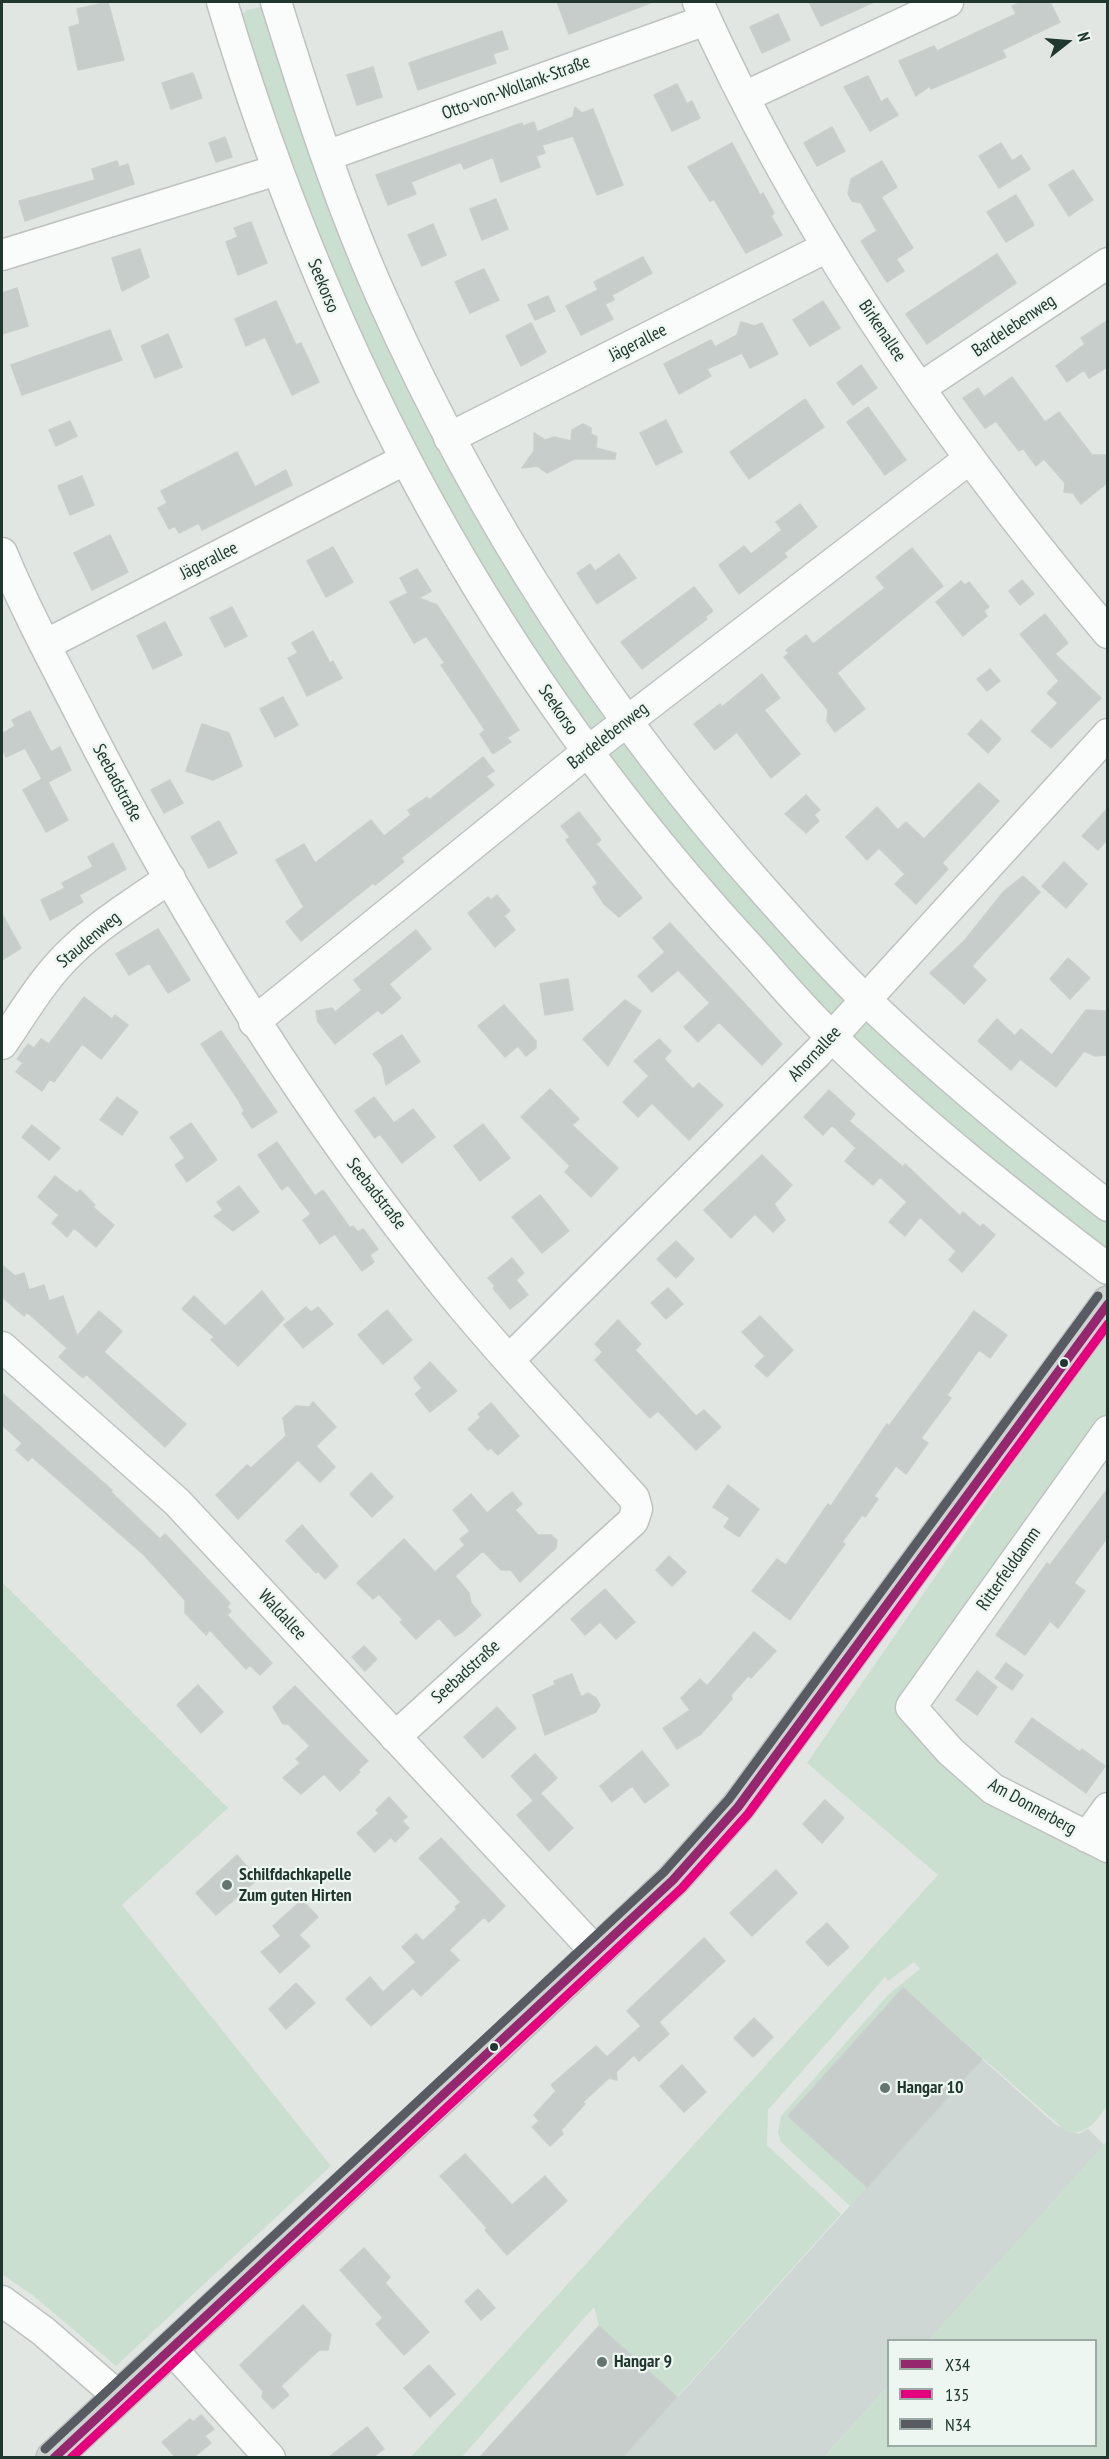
<!DOCTYPE html>
<meta charset="utf-8">
<style>
body{margin:0}
#map{position:relative;width:1109px;height:2459px;overflow:hidden;background:#e1e6e3;font-family:"PT Sans Narrow",sans-serif}
canvas{display:block}
.frame{position:absolute;inset:0;border:3px solid #203730;pointer-events:none}
.legend{position:absolute;left:887px;top:2339px;width:210px;height:108px;box-sizing:border-box;background:#edf6f1;border:2px solid #9baaa4;margin:0;padding:8px 10px;list-style:none;font-size:18px;color:#203730}
.legend li{display:flex;align-items:center;gap:12px;height:30px}
.legend b{width:30px;border:2px solid #9baaa4}
.north{position:absolute;left:1037px;top:12px;width:60px;height:60px;-webkit-text-stroke:4px #edf6f1;paint-order:stroke;rotate:73deg;font-size:16px;font-weight:700;line-height:24px;text-align:center;color:#203730}
.north::after{content:'';display:block;margin:auto;width:21px;height:27px;background:#203730;clip-path:polygon(50% 0,100% 100%,50% 72%,0 100%)}
</style>
<div id="map">
<canvas width="1109" height="2459"></canvas>
<div class="frame"></div>
<ul class="legend">
<li><b style="height:8px;background:#95276e"></b>X34</li>
<li><b style="height:8px;background:#e5007d"></b>135</li>
<li><b style="height:8px;background:#595b62"></b>N34</li>
</ul>
<div class="north">N</div>
</div>
<script>
const ctx = document.querySelector('canvas').getContext('2d');
ctx.lineJoin = 'round';
function fillPath(path, color) { ctx.fillStyle = color; ctx.fill(path, 'evenodd'); }
function stroke(path, color, width, dash) { ctx.strokeStyle = color; ctx.lineWidth = width; ctx.lineCap = dash ? 'butt' : 'round'; ctx.setLineDash(dash || []); ctx.stroke(path); }
function drawText(font, color, halo, rows, align = 'center') {
  ctx.font = font + ' "PT Sans Narrow",sans-serif'; ctx.lineWidth = 4.5; ctx.setLineDash([]); ctx.textBaseline = 'middle'; ctx.strokeStyle = halo; ctx.fillStyle = color; for (const [text, x, y, turn = 0] of rows) {
    ctx.save(); ctx.translate(x, y); ctx.rotate((+turn || 0) * Math.PI / 180); ctx.textAlign = isNaN(turn) ? turn : align; if (halo) ctx.strokeText(text, 0, 0); ctx.fillText(text, 0, 0); ctx.restore();
  }
}
fillPath(new Path2D(`
 M982 2059 1056 2125 1079 2134 1088 2129 1104 2145 929 2340H888V2386L824 2457 623 2458Z`), '#ced7d3');
fillPath(new Path2D(`
 M260 7 266 12 314 154 610 716 592 738 536 664 356 341 238 18 247 10Z
 M621 737 851 997 834 1020 755 943 602 750Z
 M862 1013 1107 1217V1258L976 1154 846 1032Z
 M1107 1327V1417L896 1712 977 1786 1107 1855V2106C1096 2121 1088 2135 1067 2132L903 1988 788 2116 867 2187 850 2206 781 2142 778 2133 781 2116 888 1995 920 1969 914 1962 888 1981 885 1977 768 2110 767 2145 841 2214 677 2397 599 2326 594 2307 462 2457H411L938 1875 807 1763Z
 M2 1582 228 1808 122 1905 331 2166 116 2366 34 2296 2 2274Z
 M1107 2141V2457H824L888 2386V2446H1096V2340H929Z`), '#cadfcf');
const building = new Path2D(`
 M108 2 124 60 78 70 69 27 80 24 77 9Z
 M557 2H650V3L569 34Z
 M809 2H874L821 26Z
 M1022 2H1050L1060 22 1002 50 1006 57 931 89 930 86 916 96 899 61 934 46 937 51 1016 14 1012 6Z
 M778 14 790 40 762 53 750 27Z
 M502 31 508 49 493 54 496 63 418 90 409 63Z
 M373 67 382 97 357 105 347 75Z
 M193 73 202 98 171 109 162 83Z
 M868 76 881 102 887 98 898 115 870 131 844 87Z
 M677 84 687 104 692 101 700 118 672 131 654 95Z
 M575 107 582 113 593 109 623 185 597 195 573 136 542 145 545 153 536 156 540 167 501 182 493 157 464 169 461 162 411 182 416 194 388 205 376 175 522 123 523 126 534 122 537 132 573 117Z
 M832 127 845 151 817 166 804 143Z
 M225 137 232 157 216 162 209 143Z
 M732 143 760 195 763 193 774 213 771 216 782 235 746 253 714 199 710 201 688 167Z
 M1001 143 1012 161 1021 155 1030 169 999 188 979 156Z
 M117 161 119 167 128 164 134 184 25 221 19 201 95 180 92 169Z
 M882 161 897 187 881 197 913 248 896 259 904 271 887 282 861 241 877 231 861 203 852 201 848 194 851 179Z
 M1073 170 1093 200 1069 216 1049 185Z
 M1016 195 1034 225 1006 242 987 212Z
 M496 199 508 229 482 240 470 209Z
 M251 222 267 263 238 275 226 242 238 237 234 228Z
 M433 224 446 255 422 266 408 235Z
 M140 249 149 277 122 291 112 258Z
 M997 254 1016 283 927 344 906 314Z
 M643 257 652 273 612 295 614 300 605 304 613 319 581 335 566 306 598 290 594 282Z
 M484 269 499 300 470 313 455 282Z
 M17 288 28 326 2 334V293Z
 M548 296 555 311 535 320 528 305Z
 M276 301 296 345 301 343 319 382 292 395 265 337 246 346 235 319Z
 M823 301 840 328 810 346 793 320Z
 M1107 321V367L1089 378 1084 370 1067 382 1056 366 1085 344 1081 338Z
 M741 322 755 326 762 323 778 354 750 368 742 353 707 369 711 376 679 394 664 364 711 340 715 347 737 335Z
 M531 323 546 352 521 366 506 336Z
 M110 330 122 360 22 395 11 365Z
 M168 334 182 367 155 378 141 346Z
 M861 365 877 388 853 405 837 383Z
 M1012 377 1045 422 1059 412 1092 455H1107V483L1081 504 1073 493 1064 492 1065 483 1044 459 1036 466 1023 448 1019 451 996 421 985 428 963 398 978 388 984 397Z
 M805 399 824 427 749 479 730 452Z
 M868 407 906 460 885 475 847 422Z
 M666 420 682 452 656 465 640 433Z
 M70 421 77 436 56 446 49 430Z
 M583 424 591 428V434L597 437 596 448 616 453 615 459H574L547 473 537 466 522 468 534 451V433L545 440 554 437 571 441 572 430Z
 M237 452 255 487 286 470 292 485 202 530 199 523 179 533 175 526 169 529 158 508 167 503 161 491Z
 M82 476 94 505 70 515 58 486Z
 M800 504 817 527 784 553 787 557 739 594 719 565 744 546 751 554 782 530 776 522Z
 M110 535 128 572 92 590 74 553Z
 M333 547 353 582 326 597 307 561Z
 M912 548 943 586 837 673 865 709 835 732 827 721 828 710 784 657 789 653 786 650 806 635 813 644 885 588 876 577Z
 M619 554 636 578 597 604 577 573 590 564 595 571Z
 M417 569 431 591 419 598 437 605 519 730 507 738 511 742 493 754 480 734 485 730 441 665 445 663 426 636 414 643 390 602 408 593 400 578Z
 M1022 580 1034 594 1020 605 1009 591Z
 M961 581 965 585 969 582 989 607 984 611 987 616 963 636 936 602Z
 M694 587 713 611 705 617 707 619 642 669 621 642Z
 M232 607 247 636 225 647 210 618Z
 M1045 614 1068 643 1055 654 1101 698 1051 748 1031 731 1058 703 1047 693 1059 681 1020 634Z
 M165 622 182 655 153 669 137 636Z
 M313 631 330 663 333 661 342 678 307 696 288 658 298 653 292 643Z
 M990 669 1000 681 987 691 977 679Z
 M762 674 780 698 764 710 800 754 771 778 737 732 715 750 694 724 720 704 722 707Z
 M283 697 298 725 275 737 260 709Z
 M30 711 51 752 60 747 71 770 48 782 68 820 46 832 23 790 42 779 25 748 6 757 2 748V734L15 726 12 720Z
 M981 720 1001 739 988 753 968 734Z
 M202 724 229 733 242 766 213 780 186 771Z
 M483 757 494 771 486 776 494 785 401 858 404 862 375 885 373 883 301 941 286 922 304 907 276 860 304 844 315 863 371 820 384 836 411 815 408 810 427 797 429 800Z
 M170 780 183 803 164 813 151 790Z
 M979 783 999 801 942 863 948 869 916 904 895 884 905 874 879 848 867 860 846 837 877 807 898 830 906 822 924 839Z
 M806 795 820 810 814 815 819 821 806 833 785 814Z
 M1107 809V840L1098 850 1082 836Z
 M579 812 601 840 596 844 642 898 619 917 604 904 593 887 598 883 566 840 570 837 561 826Z
 M219 821 237 853 209 868 191 837Z
 M113 843 126 869 79 895 83 902 50 920 41 900 65 888 62 883 93 867 88 857Z
 M1064 862 1087 884 1066 908 1042 886Z
 M1023 876 1040 892 972 966 986 980 964 1004 930 973 965 940 1004 891Z
 M497 895 510 911 504 916 515 930 495 947 468 913 488 897 491 900Z
 M2 914 21 948 2 960Z
 M670 923 782 1044 762 1065 719 1022 698 1042 684 1027 710 1003 678 970 652 992 638 976 665 952 653 938Z
 M158 929 190 980 168 993 149 963 129 975 116 954Z
 M416 930 431 949 389 984 401 998 382 1014 378 1010 335 1044 318 1022 316 1011 332 1008 335 1012 362 990 354 980Z
 M1068 958 1090 978 1070 999 1050 979Z
 M568 979 573 1010 545 1015 540 984Z
 M84 997 112 1019 115 1015 128 1025 101 1059 82 1044 54 1082 50 1079 42 1091 16 1072 23 1063 17 1059 28 1044 34 1048 41 1039 49 1044Z
 M625 1000 641 1011 608 1066 583 1039Z
 M504 1005 536 1041V1048L526 1056 518 1046 505 1057 478 1026Z
 M1086 1010 1107 1011V1055L1095 1056 1084 1051 1056 1087 1020 1059 1011 1070 978 1041 997 1019 1015 1036 1021 1029 1052 1055Z
 M221 1031 277 1112 252 1128 242 1113 244 1111 239 1101 201 1044Z
 M402 1035 420 1062 386 1085 382 1066 373 1054Z
 M659 1039 671 1051 664 1059 693 1089 699 1083 723 1105 689 1140 652 1103 638 1117 623 1102 649 1076 634 1061Z
 M550 1089 579 1119 572 1125 618 1168 591 1197 565 1172 570 1166 521 1117Z
 M829 1090 855 1114 849 1121 903 1167 905 1164 960 1216 963 1212 980 1227 983 1224 995 1235 962 1272 949 1260 956 1251 920 1217 905 1236 889 1222 907 1202 880 1177 873 1185 845 1161 856 1148 832 1125 823 1135 804 1117Z
 M117 1097 138 1112 122 1135 100 1120Z
 M374 1097 394 1123 413 1109 435 1137 402 1163 380 1134 375 1138 355 1111Z
 M191 1123 217 1160 187 1182 175 1165 185 1158 170 1137Z
 M483 1124 510 1158 480 1181 454 1146Z
 M32 1125 60 1148 49 1160 22 1137Z
 M277 1142 315 1196 323 1190 350 1228 353 1226 358 1232 363 1229 378 1249 370 1255 374 1262 362 1271 335 1234 320 1244 303 1220 311 1214 288 1185 282 1190 258 1155Z
 M762 1155 792 1185 774 1204 785 1220 773 1232 755 1214 731 1238 704 1210Z
 M55 1176 77 1193 80 1190 95 1205 93 1207 114 1225 96 1247 74 1228 67 1237 52 1223 59 1215 38 1197Z
 M239 1186 259 1212 233 1231 214 1216 223 1210 217 1202Z
 M540 1195 569 1231 542 1253 512 1217Z
 M676 1241 694 1259 676 1278 657 1259Z
 M512 1258 524 1273 516 1280 528 1295 510 1309 493 1288 495 1286 488 1278Z
 M2 1265 15 1276 24 1273 29 1290 44 1285 49 1301 63 1296 77 1336 99 1311 122 1331 104 1352 186 1424 165 1447 86 1374 83 1378 59 1357 67 1348 27 1312 24 1316 2 1297Z
 M668 1288 683 1304 666 1319 651 1303Z
 M262 1291 284 1319 238 1366 211 1340 214 1337 182 1309 194 1296 225 1326Z
 M306 1307 311 1312 318 1307 333 1324 303 1348 284 1325Z
 M387 1310 412 1340 383 1364 358 1335Z
 M974 1311 1007 1335 990 1358 979 1350 947 1395 951 1398 921 1438 928 1443 923 1450 906 1474 896 1466 874 1496 878 1499 865 1517 862 1515 842 1542 845 1544 790 1620 752 1591 777 1559 786 1565 828 1504 831 1506 887 1424 889 1426Z
 M760 1316 793 1350 767 1377 755 1366 765 1356 742 1332Z
 M618 1320 641 1344 635 1350 696 1416 704 1410 721 1427 696 1450 658 1411 650 1418 595 1360 603 1352 595 1344Z
 M430 1362 457 1391 430 1412 415 1394 422 1388 414 1378Z
 M2 1393 112 1490 111 1492 160 1539 165 1534 230 1603 227 1607 231 1611 227 1615 272 1663 260 1675 250 1665 246 1669 210 1630 206 1635 185 1613V1600L144 1555 32 1457 28 1461 16 1450 22 1443 2 1425Z
 M313 1402 336 1427 316 1446 335 1467 320 1482 298 1460 238 1519 216 1495 247 1465 251 1468 286 1436 283 1418 296 1406 309 1407Z
 M491 1403 519 1436 498 1455 491 1448 488 1450 468 1429 481 1417 478 1414Z
 M371 1473 393 1497 372 1517 350 1494Z
 M728 1485 759 1509 739 1537 724 1527 730 1518 713 1507Z
 M1107 1490V1538L1074 1583 1085 1591 1058 1628 1050 1621 1025 1655 996 1635 1047 1563 1050 1565Z
 M512 1492 522 1504 515 1510 538 1535H551L557 1540 556 1548 520 1582 511 1570H501L483 1551 455 1576 469 1593 471 1603 481 1615 462 1632 455 1636 439 1618 416 1639 400 1622 403 1620 379 1594 373 1599 357 1583 404 1539 435 1572 465 1545 460 1539 470 1531 453 1510 471 1494 487 1513Z
 M302 1525 338 1566 325 1579 318 1571 316 1573 286 1541Z
 M669 1556 686 1572 672 1586 656 1570Z
 M605 1589 635 1622 616 1639 600 1622 585 1635 571 1619Z
 M754 1632 776 1651 751 1678 748 1676 731 1695 732 1699 701 1734 677 1749 663 1728 690 1710 681 1698 700 1679 707 1686Z
 M364 1646 377 1659 365 1671 352 1657Z
 M1006 1663 1023 1675 1012 1690 995 1678Z
 M977 1671 997 1687 977 1715 956 1700Z
 M572 1674 581 1697 588 1693 596 1698 600 1705 596 1712 545 1735 533 1695 555 1685 554 1681Z
 M198 1685 223 1712 201 1733 177 1705Z
 M295 1686 368 1761 358 1770 360 1772 340 1791 324 1774 301 1794 283 1778 300 1763 296 1759 310 1746 288 1724H283L273 1707Z
 M497 1707 516 1728 483 1758 464 1737Z
 M1032 1718 1080 1752 1082 1749 1105 1766 1086 1793 1015 1742Z
 M642 1751 669 1785 645 1803 632 1786 612 1802 600 1786Z
 M535 1754 557 1778 533 1800 511 1776Z
 M541 1794 573 1828 549 1851 517 1815Z
 M389 1797 407 1817 402 1821 409 1828 395 1842 391 1837 375 1852 357 1833 379 1813 376 1810Z
 M825 1800 844 1818 822 1843 803 1824Z
 M441 1838 505 1906 489 1922 484 1917 449 1950 459 1960 421 1996 413 1988 371 2026 346 1999 370 1977 383 1992 416 1962 402 1947 416 1934 423 1941 457 1909 455 1907 461 1902 419 1858Z
 M237 1855 258 1879 216 1915 196 1893Z
 M776 1870 797 1893 752 1936 730 1913Z
 M302 1900 318 1917 299 1935 310 1946 280 1973 261 1952 281 1936 273 1926Z
 M827 1923 849 1947 828 1966 806 1942Z
 M704 1938 725 1961 659 2022 669 2034 639 2061 634 2055 616 2072 617 2080 609 2078 583 2102 585 2104 561 2130 563 2134 550 2146 532 2127 539 2121 534 2115 556 2091 551 2085 596 2046 607 2057 641 2026 627 2011Z
 M296 1983 315 2003 286 2029 269 2009Z
 M903 1988 982 2059 867 2187 788 2116Z
 M754 2018 773 2037 753 2057 734 2038Z
 M682 2065 706 2092 684 2112 660 2086Z
 M465 2154 512 2205 545 2176 567 2201 507 2255 485 2230 487 2228 440 2176Z
 M364 2248 390 2277 385 2283 429 2332 404 2355 376 2324 383 2318 340 2270Z
 M478 2289 495 2308 481 2320 465 2301Z
 M303 2305 331 2335 328 2350H319L281 2386 289 2395 273 2409 262 2397 263 2391 240 2365Z
 M599 2326 677 2397 623 2457H480Z
 M429 2365 455 2394 430 2417 404 2388Z
 M201 2415 214 2429 205 2436 211 2443 194 2457H175L162 2442 190 2419 193 2422Z
 M367 2427 384 2449 373 2457H329Z`);
fillPath(building, '#c7cdca');
stroke(building, '#c9cfcc', 1.5);
const minor = new Path2D(`
 M222 2C329 360 495 671 749 947 777 978 804 1011 835 1040 920 1123 1013 1196 1108 1269
 M276 2C307 102 339 202 382 298 479 515 607 715 766 893 799 930 832 968 868 1002 944 1075 1025 1141 1108 1206
 M698 2C801 231 946 441 1108 633
 M744 97 948 2
 M326 156 706 20
 M2 255 277 170
 M920 388 1108 263
 M449 438 827 247
 M2 553C26 611 56 666 85 723 187 922 306 1113 447 1288 506 1360 571 1429 634 1498L637 1509 633 1521 395 1737
 M45 645 404 460
 M254 1022 587 752 969 459
 M2 1044C24 1012 44 977 72 951 101 923 137 901 170 878
 M2 1347 177 1502 596 1952
 M509 1360 818 1052 1108 734
 M1108 1431 911 1707 950 1751 993 1789 1108 1847
 M1087 1837 1108 1808
 M2 2301 43 2331 118 2396
 M171 2348 270 2458`);
const major = new Path2D(`
 M53 2458 495 2048 673 1880 738 1807 1108 1303`);
stroke(minor, '#bec3c0', 33);
stroke(major, '#bbc3c0', 36);
stroke(minor, '#fafbfb', 30);
stroke(major, '#ccd3d1', 33);
stroke(new Path2D(`
 M54 2458 673 1880 738 1807 1108 1304`), '#95276e', 9);
stroke(new Path2D(`
 M71 2458 682 1888 748 1814 1108 1324`), '#e5007d', 9);
stroke(new Path2D(`
 M45 2449 664 1872 729 1799 1098 1296`), '#595b62', 9);
for (const [x, y, r, color] of [
 [1064,1363,5,"#203730"],
 [227,1885,6,"#64746f"],
 [494,2047,5,"#203730"],
 [885,2088,6,"#64746f"],
 [602,2362,6,"#64746f"]
]) { const dot = new Path2D(); dot.arc(x, y, r, 0, 2 * Math.PI); ctx.fillStyle = color; ctx.fill(dot); stroke(dot, '#edf6f1', 2); }
drawText('18px', '#203730', '#edf6f1', [
 ["Otto-von-Wollank-Straße",516,88,-20],
 ["Seekorso",323,286,68],
 ["Bardelebenweg",1014,326,-34],
 ["Birkenallee",882,331,56],
 ["Jägerallee",638,343,-27],
 ["Jägerallee",209,561,-27],
 ["Seekorso",558,710,56],
 ["Bardelebenweg",608,736,-38],
 ["Seebadstraße",117,783,62],
 ["Staudenweg",89,940,-40],
 ["Ahornallee",815,1054,-47],
 ["Seebadstraße",376,1194,52],
 ["Ritterfelddamm",1009,1569,-55],
 ["Waldallee",282,1615,47],
 ["Seebadstraße",466,1672,-42],
 ["Am Donnerberg",1032,1807,29]
]);
drawText('bold 18px', '#203730', '#edf6f1', [
 ["Schilfdachkapelle",239,1875],
 ["Zum guten Hirten",239,1896],
 ["Hangar 10",897,2088],
 ["Hangar 9",614,2362]
], 'left');
</script>
